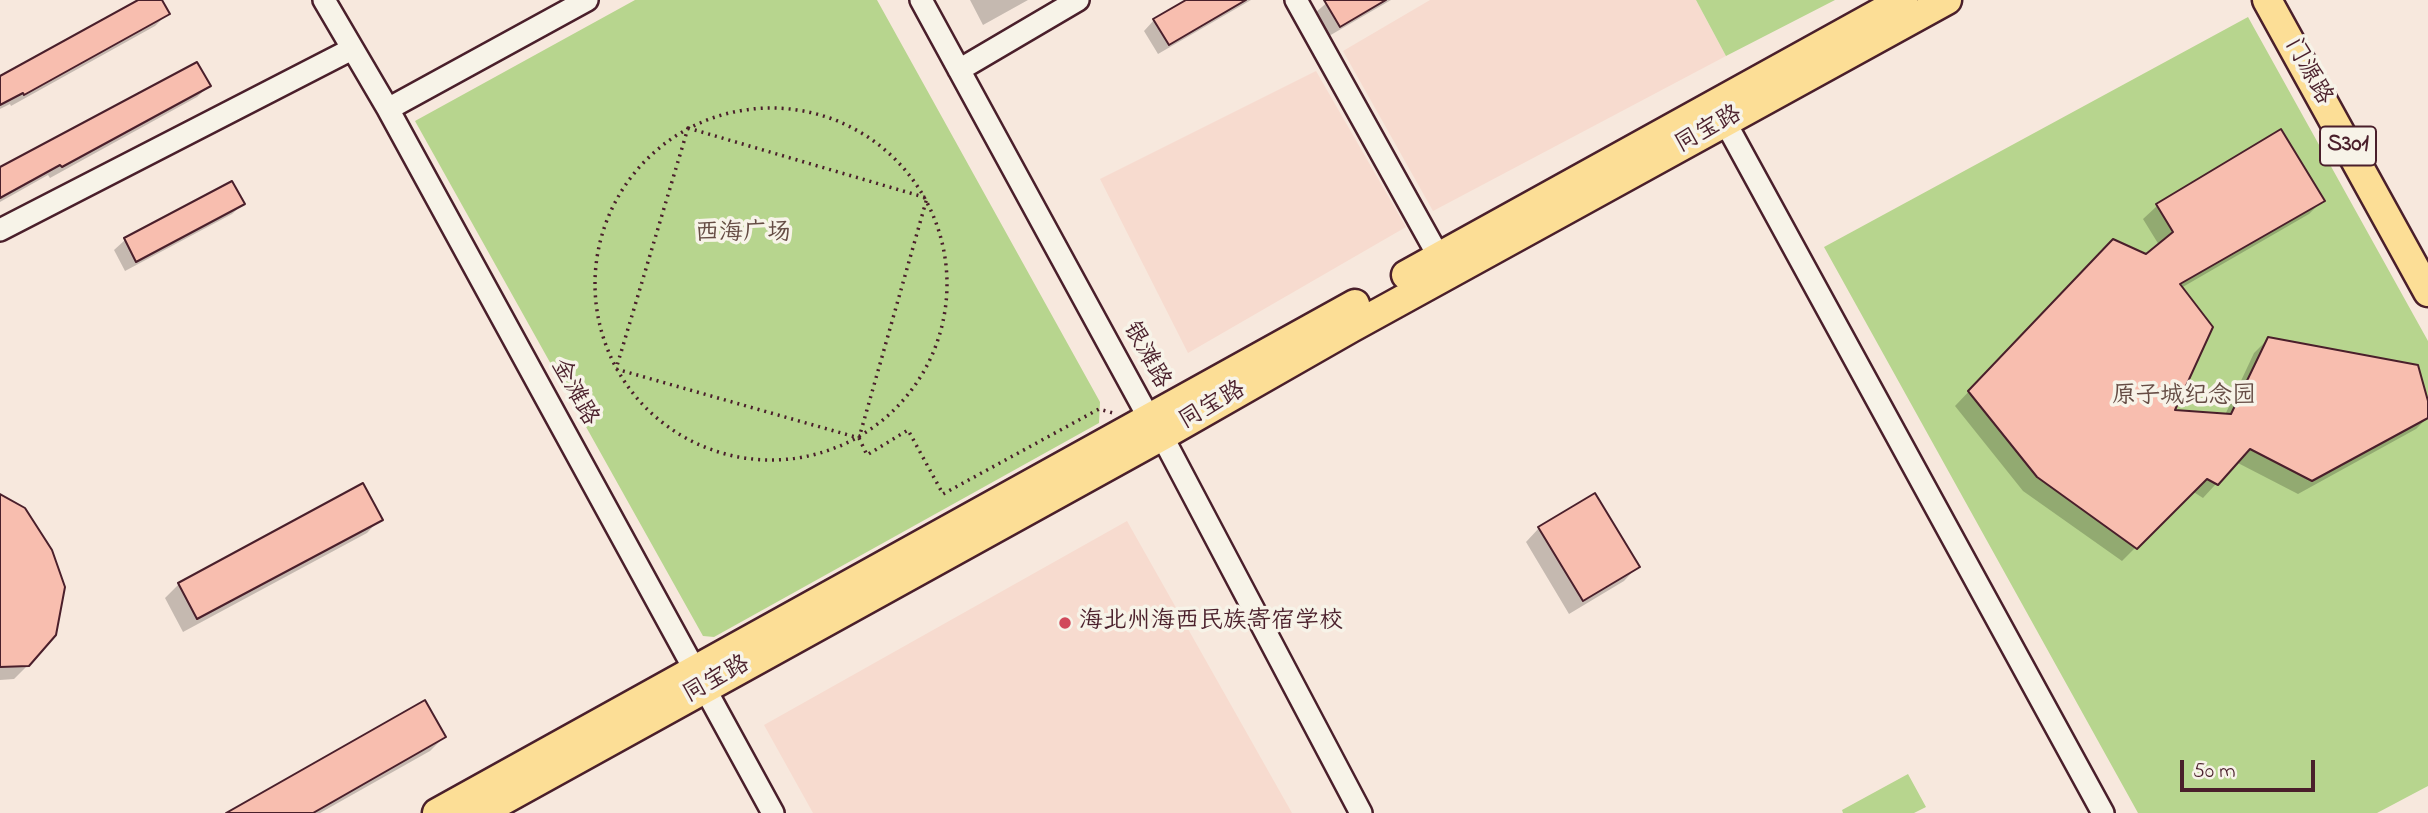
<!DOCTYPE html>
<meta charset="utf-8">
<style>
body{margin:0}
#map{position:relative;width:2428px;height:813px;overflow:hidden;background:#f7e8dd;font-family:"Indie Flower",sans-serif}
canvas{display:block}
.scale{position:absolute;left:2180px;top:760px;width:135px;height:32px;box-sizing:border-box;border:4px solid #4a1f2b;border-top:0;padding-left:9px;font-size:21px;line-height:24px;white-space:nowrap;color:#4a1f2b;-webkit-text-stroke:5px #f7f3e8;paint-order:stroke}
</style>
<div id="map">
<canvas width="2428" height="813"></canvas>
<div class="scale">50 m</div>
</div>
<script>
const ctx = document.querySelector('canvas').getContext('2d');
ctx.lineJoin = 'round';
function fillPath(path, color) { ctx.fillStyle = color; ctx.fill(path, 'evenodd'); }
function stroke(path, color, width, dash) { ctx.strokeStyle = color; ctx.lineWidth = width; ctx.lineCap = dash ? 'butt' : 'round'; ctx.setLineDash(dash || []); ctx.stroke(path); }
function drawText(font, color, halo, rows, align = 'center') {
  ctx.font = font + ' "Indie Flower","LXGW WenKai TC",sans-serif'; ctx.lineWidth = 7; ctx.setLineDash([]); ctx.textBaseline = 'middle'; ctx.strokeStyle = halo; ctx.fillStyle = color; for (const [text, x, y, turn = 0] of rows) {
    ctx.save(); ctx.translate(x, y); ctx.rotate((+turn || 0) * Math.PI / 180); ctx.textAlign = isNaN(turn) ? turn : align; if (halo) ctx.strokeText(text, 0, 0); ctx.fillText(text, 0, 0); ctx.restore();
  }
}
fillPath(new Path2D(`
 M1430 0H1696L1726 56 1433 211 1343 51Z
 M1316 71 1406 227 1188 353 1100 179Z
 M1127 521 1292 813H813L764 725Z`), '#f7dbcf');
fillPath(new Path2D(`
 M635 0H877L1100 402 1099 423 714 637 703 636 415 121Z
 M1696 0H1835L1726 56Z
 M2248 17 2428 341V786L2377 813H2138L1824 247Z
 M1908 774 1926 807 1914 813H1843L1842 810Z`), '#b7d58e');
fillPath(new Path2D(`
 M142 0H160L168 13 155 26 11 106 10 104 0 109V79Z
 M970 0H1028L983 25Z
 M1190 0H1251L1158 54 1144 31 1154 20Z
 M1330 0H1391L1329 36 1315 13Z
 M209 86 197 97 50 178 48 175 0 202V169Z
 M232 183 243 204 232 214 125 271 114 250 125 240Z
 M2323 200 2309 214 2181 288 2172 411 2225 415 2254 353 2268 339 2428 407V417L2416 429 2298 494 2236 462 2203 498 2192 491 2122 561 2023 491 1955 406 2099 255 2146 256 2159 245 2143 219 2157 206Z
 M0 496 28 665 14 679 0 680Z
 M380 519 367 533 183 632 165 598 179 584Z
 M1539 528 1637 567 1624 581 1569 614 1526 542Z
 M444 737 430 751 320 813H229Z`), '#0003');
const building = new Path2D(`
 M138 0H162L170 14 24 95 23 93 0 105V76Z
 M1186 0H1246L1169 45 1153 19Z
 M1324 0H1386L1340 27Z
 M197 62 211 86 62 167 60 165 0 198V167Z
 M2281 129 2325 201 2180 284 2213 327 2175 410 2231 414 2268 337 2418 365 2428 401V418L2312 481 2250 449 2218 485 2207 479 2137 549 2037 477 1968 391 2113 239 2146 254 2173 232 2156 204Z
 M232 181 245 204 136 262 124 238Z
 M363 483 383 520 197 619 178 583Z
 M1595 493 1640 567 1583 601 1538 527Z
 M0 494 25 508 52 550 65 587 56 635 29 666 0 667Z
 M425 700 446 737 313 813H226Z`);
fillPath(building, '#f8beaf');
stroke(building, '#4a1f2b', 2);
const minor = new Path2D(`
 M324 0 388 109 773 813
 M921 0 1149 418 1162 436 1361 813
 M1296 0 1439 257
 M959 70 1078 0
 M388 109 587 0
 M1718 109 2103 813
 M0 230 352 49`);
const major = new Path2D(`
 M2267 0 2428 292
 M1406 275 1903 0
 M437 813 1355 304
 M480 813 1162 436 1351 328 1947 0`);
stroke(minor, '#4a1f2b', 26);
stroke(major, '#4a1f2b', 33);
stroke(new Path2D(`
 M595 284a176 176 0 1 1 352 0a176 176 0 1 1-352 0Z
 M688 128 927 198 859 438 616 369Z
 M859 438 867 455 908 430 943 494 1099 409 1113 413`), '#4a1f2b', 3.5, [2, 5]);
stroke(minor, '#f7f3e8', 21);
stroke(major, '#fcde96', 28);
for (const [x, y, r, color] of [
 [1065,623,7,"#d1495b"]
]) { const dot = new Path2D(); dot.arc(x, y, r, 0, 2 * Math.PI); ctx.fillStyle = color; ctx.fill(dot); stroke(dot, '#f7f3e8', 2.5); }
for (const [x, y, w] of [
 [2348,146,56]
]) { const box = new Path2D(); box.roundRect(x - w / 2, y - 19.5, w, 39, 5); ctx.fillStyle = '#f7f3e8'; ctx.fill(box); stroke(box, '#4a1f2b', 2); }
drawText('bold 23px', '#4a1f2b', null, [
 ["S301",2348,146]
]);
drawText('24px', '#4a1f2b', '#f7f3e8', [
 ["门源路",2307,72,61],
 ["同宝路",1709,131,-29],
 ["银滩路",1145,356,61],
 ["金滩路",573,393,61],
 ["同宝路",1213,407,-30],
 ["同宝路",717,681,-29]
]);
drawText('24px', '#654c44', '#f7f3e8', [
 ["西海广场",743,235],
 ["原子城纪念园",2184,398]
]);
drawText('24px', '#4a1f2b', '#f7f3e8', [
 ["海北州海西民族寄宿学校",1079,623]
], 'left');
</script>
